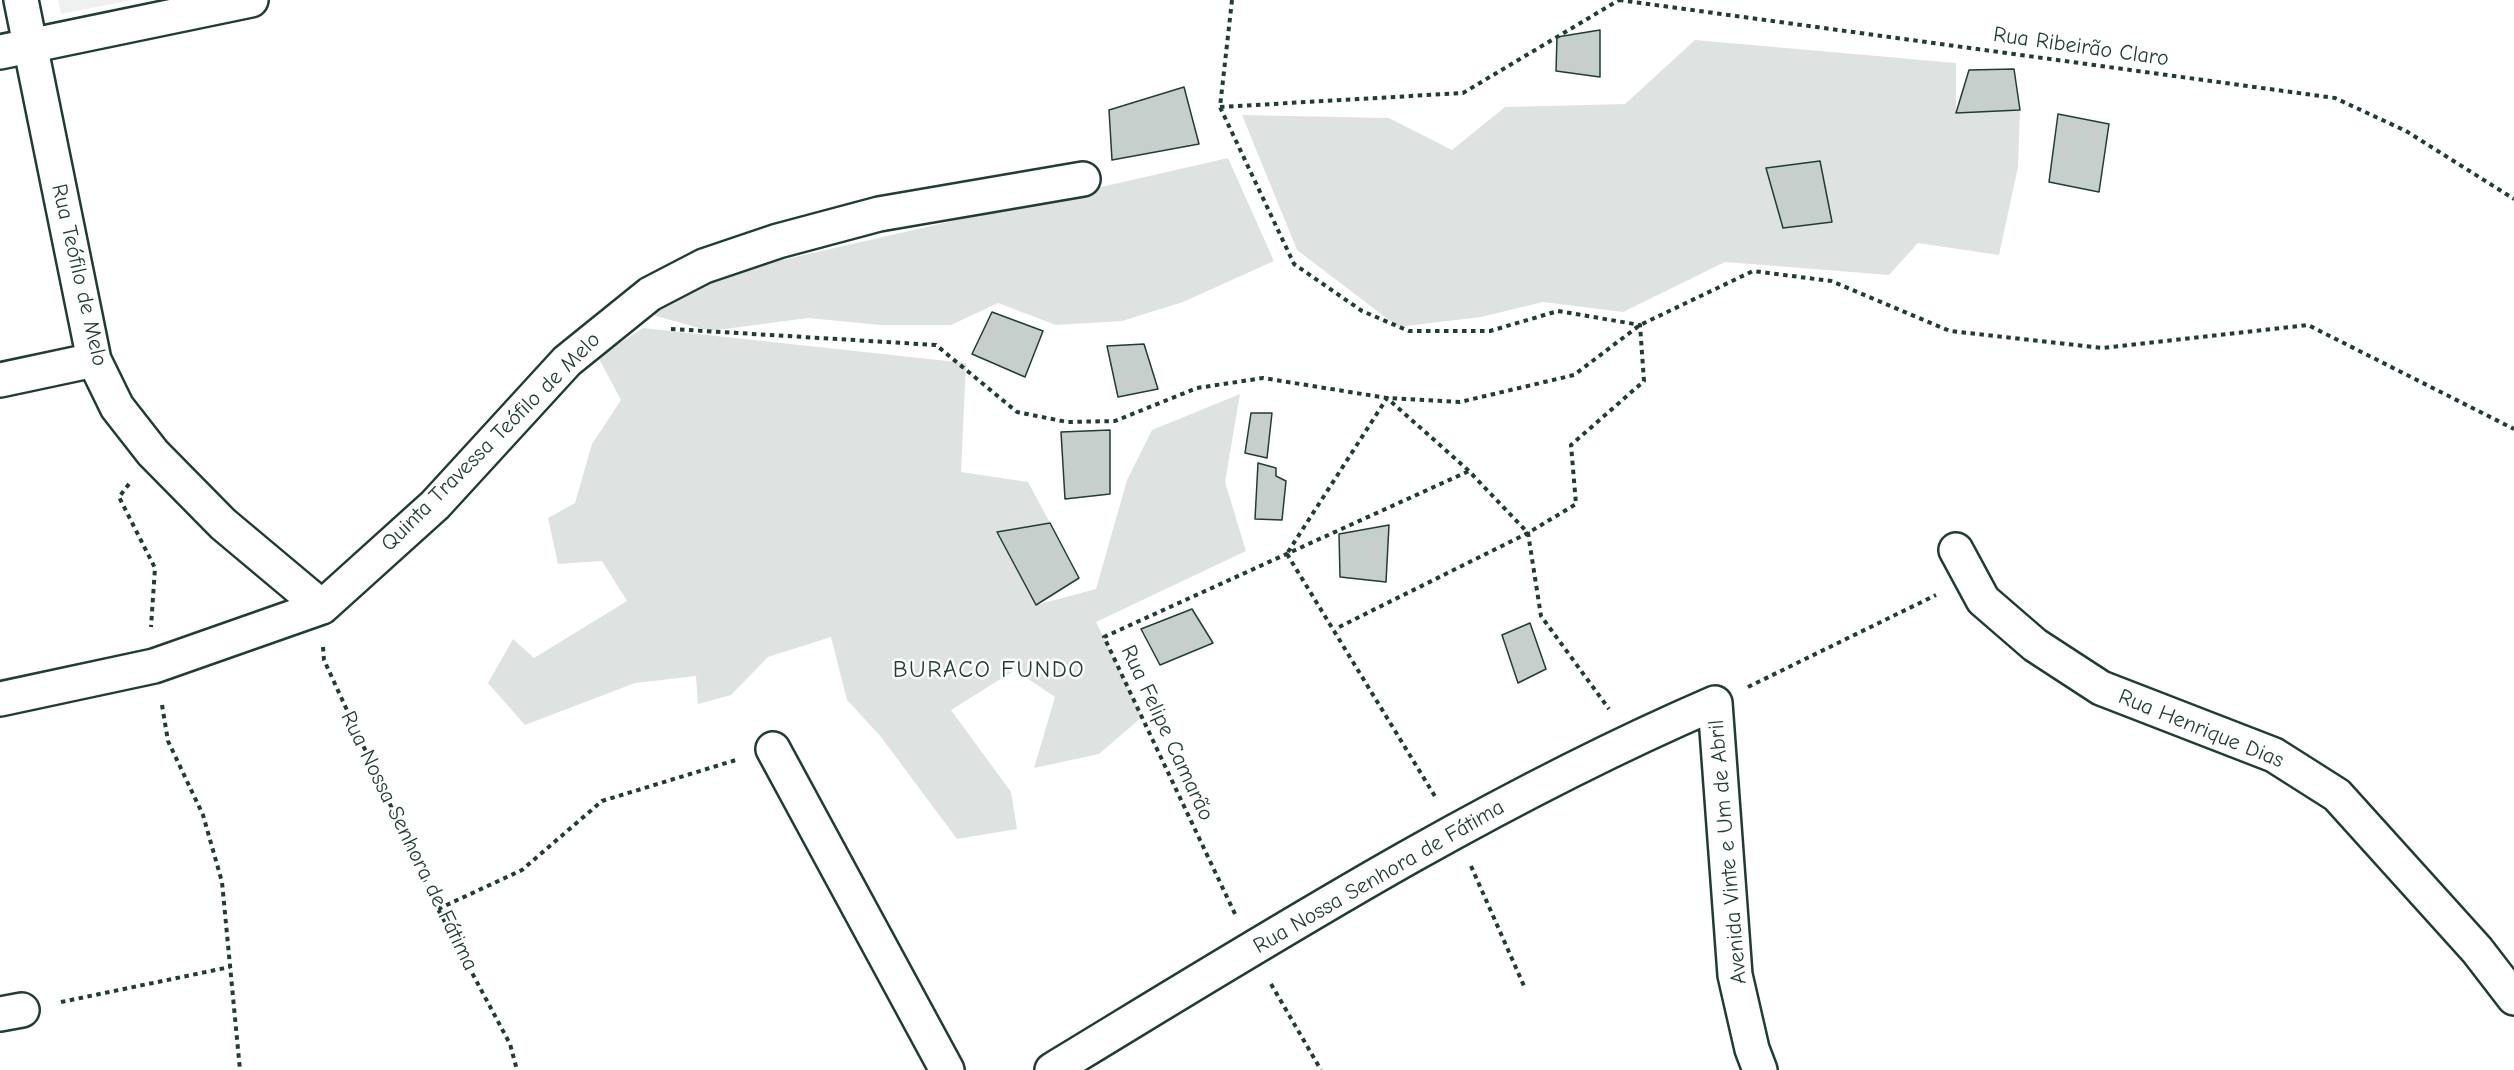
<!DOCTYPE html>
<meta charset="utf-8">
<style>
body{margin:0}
canvas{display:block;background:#fff}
</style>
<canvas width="2514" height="1070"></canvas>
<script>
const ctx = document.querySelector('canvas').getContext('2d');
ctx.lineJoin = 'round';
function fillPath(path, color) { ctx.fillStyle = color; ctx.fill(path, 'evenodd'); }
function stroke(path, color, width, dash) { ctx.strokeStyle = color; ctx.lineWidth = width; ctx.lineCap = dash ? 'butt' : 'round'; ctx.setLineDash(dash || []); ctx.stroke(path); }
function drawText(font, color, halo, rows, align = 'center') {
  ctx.font = font + ' "Comic Neue",sans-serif'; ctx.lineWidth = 5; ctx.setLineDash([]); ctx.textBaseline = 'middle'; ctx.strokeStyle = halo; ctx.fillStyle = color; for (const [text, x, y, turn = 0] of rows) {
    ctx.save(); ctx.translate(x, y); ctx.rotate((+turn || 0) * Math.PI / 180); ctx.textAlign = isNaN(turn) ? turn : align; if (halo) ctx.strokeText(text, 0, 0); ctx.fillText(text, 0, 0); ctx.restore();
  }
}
fillPath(new Path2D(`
 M58 0H132L61 14Z`), '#eef1f0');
fillPath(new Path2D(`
 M1695 40 1956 63V112L2020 110 2018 167 1999 255 1918 243 1889 275 1725 262 1623 312 1543 302 1481 317 1398 327 1297 250 1242 115 1389 118 1452 150 1505 107 1625 104Z
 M1228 158 1274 261 1183 302 1122 321 1056 325 998 303 951 325H881L808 318 710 331 645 313 712 276Z
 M643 328 966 363 961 472 1028 482 1050 523 998 532 1036 605 1096 589 1127 480 1152 430 1240 394 1225 482 1246 551 1096 622 1142 717 1099 754 1034 768 1055 697 1015 670 951 710 1011 792 1017 829 957 839 881 737 847 700 831 637 768 657 731 695 698 704 696 676 635 683 525 725 488 683 513 639 534 658 627 601 602 561 558 564 548 518 575 503 592 444 621 400 598 357Z`), '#dee3e2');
const building = new Path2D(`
 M1600 30V77L1556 71 1557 37Z
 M2014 69 2020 110 1956 113 1969 70Z
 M1184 87 1199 144 1112 160 1109 110Z
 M2058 114 2109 124 2099 192 2049 182Z
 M1820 161 1832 222 1783 228 1766 168Z
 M992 312 1043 331 1025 377 972 354Z
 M1144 344 1158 389 1118 397 1107 346Z
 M1251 413H1272L1267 458 1245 453Z
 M1110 430V494L1065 499 1061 432Z
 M1258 463 1276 468V476L1286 481 1282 520 1255 519Z
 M1050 523 1079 578 1036 605 997 532Z
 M1389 525 1386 582 1340 577 1339 534Z
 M1192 609 1213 643 1160 665 1141 629Z
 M1530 623 1546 669 1518 683 1502 635Z`);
fillPath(building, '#c7cfcc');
stroke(building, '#1f3d34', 1.5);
const street = new Path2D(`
 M21 0 94 360 117 407 153 453 223 524 322 607
 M0 52 251 0
 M0 380 94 360
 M1956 550 1983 600 2035 645 2101 688 2274 755 2337 795 2477 950 2514 998
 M0 699 154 666 322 607 435 505 567 361 650 294 704 266 778 241 879 214 1083 179
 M773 749 947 1070
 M0 1014 22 1010
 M1052 1070C1268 939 1483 803 1715 703L1735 975 1752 1049 1760 1070`);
stroke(street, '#1f3d34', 38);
stroke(new Path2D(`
 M1232 0 1220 107 1294 264 1362 311 1409 331H1490L1558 311 1640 325 1644 381 1571 445 1576 504 1528 533 1335 629
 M1619 0 2335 98 2406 131 2514 199
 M1220 107 1463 93 1619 0
 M671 329 936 345 1017 412 1067 422 1115 421 1197 388 1263 378 1387 398 1460 402 1574 375 1640 325 1753 271 1831 281 1950 331 2102 348 2308 325 2514 429
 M129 484 119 497 155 568 151 627
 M1288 552 1387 398 1469 471 1528 533 1541 616 1609 709
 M1287 554 1436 798
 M323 647 324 660 438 909 510 1044 517 1070
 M1748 687 1936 595
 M162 705 168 741 203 815 222 882 240 1070
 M1471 866 1524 986
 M438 909 522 870 602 801 736 760
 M1235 914 1104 637 1469 471
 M1271 984 1321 1070
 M61 1002 230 967`), '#1f3d34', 4, [4.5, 4.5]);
stroke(street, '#fff', 33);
drawText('22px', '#1f3d34', '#fff', [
 ["Rua Ribeirão Claro",2081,47,8],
 ["Rua Teófilo de Melo",79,275,77],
 ["Quinta Travessa Teófilo de Melo",491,442,-45],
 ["Rua Henrique Dias",2201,729,22],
 ["Rua Felipe Camarão",1167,733,65],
 ["Rua Nossa Senhora de Fátima",409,841,64],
 ["Avenida Vinte e Um de Abril",1728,852,-95],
 ["Rua Nossa Senhora de Fátima",1379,877,-30]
]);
ctx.letterSpacing = '1.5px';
drawText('24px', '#1f3d34', '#fff', [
 ["BURACO FUNDO",989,670]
]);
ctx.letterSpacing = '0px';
</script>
